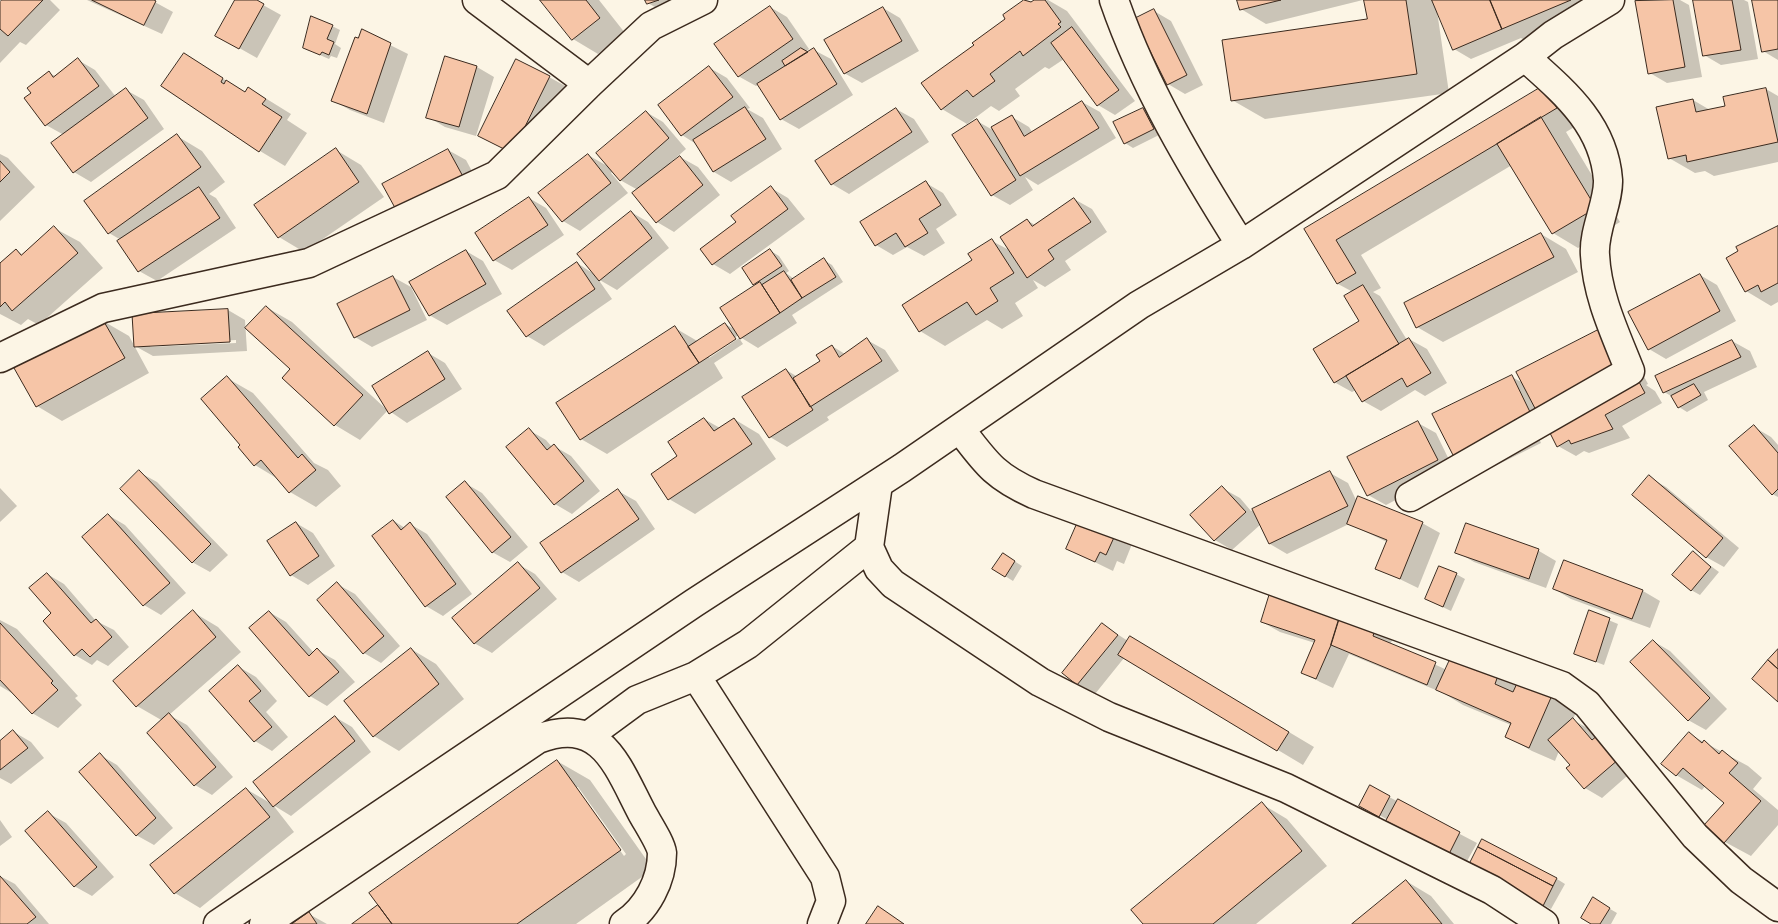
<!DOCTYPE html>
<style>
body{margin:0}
canvas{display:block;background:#fcf5e5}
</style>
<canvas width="1778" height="924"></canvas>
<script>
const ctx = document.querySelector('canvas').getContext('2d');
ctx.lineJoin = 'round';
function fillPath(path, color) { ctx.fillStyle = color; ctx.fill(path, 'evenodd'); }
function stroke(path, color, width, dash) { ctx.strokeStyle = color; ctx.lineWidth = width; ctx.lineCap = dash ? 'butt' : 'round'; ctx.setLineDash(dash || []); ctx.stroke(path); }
fillPath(new Path2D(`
 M4 0H50L60 10 26 45 20 42 0 63V4Z
 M87 0H151L173 12 162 34Z
 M236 0H254L281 15 257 58 216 35Z
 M542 0H599L625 33 598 54 573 39Z
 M647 0H705L665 13 648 3Z
 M1026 0 1033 2 1048 0 1067 11 1135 101 1115 115 1098 105 1064 59 1049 69 1045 67 1015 89 1020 96 999 111 991 106 967 124 942 109 975 45 1007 19 1005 16Z
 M1239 0H1363L1266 24 1241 9Z
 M1365 0H1602L1529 43 1521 38 1471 59 1454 49 1437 11 1449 93 1265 119 1232 100 1368 20Z
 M1646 0H1680L1689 5 1702 77 1667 83 1650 73 1637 2Z
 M1694 0H1744L1748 2 1758 59 1721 65 1704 55Z
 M1754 0H1778V60L1763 51Z
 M770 7 787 17 809 49 803 54 804 56 814 50 831 59 853 95 799 129 781 119 759 84 756 86 738 76Z
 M883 8 900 18 919 51 862 83 844 73Z
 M1154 11 1171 21 1203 85 1185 94 1168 84Z
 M332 26 340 30 335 44 341 48 337 58 331 56 329 59 313 52Z
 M362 31 408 54 384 123 350 110 332 100Z
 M185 55 246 93 249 88 291 114 287 120 307 133 285 166 260 151Z
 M446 57 477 67 494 77 476 136 445 127 428 117Z
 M78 60 95 70 116 97 126 90 144 100 164 129 91 182 74 172 64 135 46 125 32 93 49 73 55 76Z
 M710 68 727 78 750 108 747 109 763 118 782 149 731 182 714 172 696 144 682 135Z
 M549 77 567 87 530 161 497 145Z
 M1543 87 1581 123 1566 132 1620 222 1578 248 1553 233 1512 165 1361 255 1381 288 1373 292 1380 296 1407 340 1409 339 1427 349 1447 383 1425 396 1415 390 1381 411 1363 401 1356 390 1352 392 1334 382 1361 322 1353 292 1338 284 1305 229Z
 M1766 89 1778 96V162L1714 176 1705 171 1695 173 1669 158 1693 100 1710 110 1726 106Z
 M1082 102 1100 112 1116 138 1038 185 1025 177 1033 190 1010 205 992 195 977 121 991 129 1012 117 1029 127 1032 132Z
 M896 109 914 119 929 142 849 194 832 184Z
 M1143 109 1151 114 1161 134 1133 148 1125 143Z
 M646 112 663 122 686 149 670 163 671 164 680 157 698 167 720 195 674 232 657 222 638 190 620 180 613 171 611 173 628 193 580 231 563 221 588 155 609 167Z
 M177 136 202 151 225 182 209 194 216 198 236 228 157 281 139 271 119 242 121 240 109 233Z
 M336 150 361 165 384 197 304 252 279 237Z
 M448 150 466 160 483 192 418 226Z
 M0 154 8 158 35 187 0 221Z
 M926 183 943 193 957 215 936 229 945 243 924 256 907 247 893 255 876 245 862 223Z
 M771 188 788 198 805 219 730 274 713 264 701 249 737 222Z
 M529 198 546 208 564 235 512 270 494 260Z
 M1074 199 1092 209 1107 232 1065 261 1071 270 1045 287 1033 280 1038 288 1015 303 1023 316 1002 329 987 320 945 346 920 331 992 241 1011 251 1027 220 1035 225Z
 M631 212 648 222 669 248 617 290 598 279 612 299 544 346 527 336 577 263 594 274Z
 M1778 227V302L1771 306 1746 291Z
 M54 228 80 242 103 268 39 325 28 319 21 325 0 314V264L16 250 23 255Z
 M1541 234 1566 249 1578 272 1443 342 1417 327Z
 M466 251 483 261 502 294 447 325 429 315Z
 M771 251 779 256 789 271 786 273 794 279 824 260 832 265 843 282 792 315 797 323 758 348 740 337V334L709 355V358L739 338 743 344 714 363 723 378 607 454 581 439 675 328 699 342 725 324 736 330 757 286 744 268Z
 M1700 275 1717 285 1736 321 1666 359 1649 349Z
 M393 277 411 287 427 320 372 347 355 337Z
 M266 307 292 322 386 409 428 353 445 363 462 389 407 423 388 410 360 440 335 425 291 369Z
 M228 310 245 320 247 351 153 356 135 346ZM236 340V343L150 347V345Z
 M103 321 129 336 149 373 62 421 37 406Z
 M867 340 885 350 899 371 827 417 829 420 787 447 770 437 786 370 798 377 822 362 832 346 845 354Z
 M1732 341 1750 351 1757 367 1704 392 1708 400 1687 412 1679 407 1673 397 1664 392Z
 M1627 344 1648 384 1646 385 1655 391 1662 403 1622 426 1630 438 1589 453 1584 451 1576 456 1558 446 1550 430 1538 436 1541 443 1481 473 1456 458 1512 377 1523 383Z
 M227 378 253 393 314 463 328 470 341 486 316 507 290 492 278 479 255 465 242 445Z
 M704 419 720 428 734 419 759 434 776 459 695 514 669 499 679 457Z
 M1418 423 1436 433 1454 470 1386 505 1368 495Z
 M1754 427 1771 437 1778 445V497L1772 494Z
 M529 430 546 440 552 447 554 446 571 456 600 491 572 514 555 504Z
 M139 472 157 482 228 555 210 572 192 562Z
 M1330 473 1348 483 1357 502 1422 523 1440 533 1418 588 1377 568 1387 542 1349 524 1287 554 1270 544 1260 525 1232 550 1215 540 1192 515 1222 488 1240 498 1251 511Z
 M1649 477 1666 487 1739 548 1724 567 1706 557Z
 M465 483 482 493 528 547 510 562 492 552Z
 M0 488 17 506 0 522Z
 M618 491 636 501 655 529 579 582 562 572Z
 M108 515 125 525 186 593 161 615 144 605Z
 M1081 519 1132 544 1124 564 1117 561 1113 571 1068 549Z
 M394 521 405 528 410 524 427 534 472 594 443 616 426 606 374 537Z
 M296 523 313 533 335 566 308 585 291 575Z
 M1467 525 1539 551 1556 561 1546 588 1474 562 1457 552Z
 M1693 553 1719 572 1700 595 1691 590Z
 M1011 559 1022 566 1013 581 1005 576Z
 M1564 562 1643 591 1660 601 1650 628 1571 599 1554 589Z
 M518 564 535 574 557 599 492 653 474 643Z
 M47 574 64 584 96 621 114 630 129 647 108 666 97 660 92 665 75 655 53 614Z
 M1456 574 1465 579 1451 611 1426 599Z
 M337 584 355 594 400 646 381 663 364 653Z
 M1271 595 1393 639 1390 644 1447 670 1453 654 1552 695 1577 709 1573 720 1591 730 1635 769 1602 798 1585 788 1571 765 1559 751 1555 761 1532 751 1506 736 1511 725 1463 705 1443 693 1349 654 1333 688 1320 682 1302 672 1315 643 1280 632 1262 622Z
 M193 612 218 627 241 652 169 715 187 725 233 777 212 795 195 785 149 733 163 721 137 706Z
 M269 612 286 622 314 653 317 650 335 660 355 682 327 706 310 696 250 628Z
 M1589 612 1618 624 1604 665 1575 654Z
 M0 620 17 629 78 696 75 698 82 705 58 728 32 713 15 695 0 686Z
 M1103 625 1128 641 1155 652 1314 747 1303 765 1124 658 1095 694 1078 684 1064 673Z
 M1653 641 1670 651 1727 709 1706 730 1688 720Z
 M411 649 436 664 464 699 399 751 374 736Z
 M239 667 256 677 277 701 266 712 288 737 272 751 255 741Z
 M335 717 352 727 371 752 291 816 273 805 294 832 200 908 175 893 246 789 272 804Z
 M14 732 31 742 44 758 11 784 0 778V742Z
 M1689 734 1748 766 1762 778 1753 789 1778 810V825L1751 856 1725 842 1726 802 1706 785 1702 790 1676 775Z
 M100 755 117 765 173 828 154 845 136 835Z
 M557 761 590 780 653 869 576 924H354L380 906ZM575 787H578L626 854 624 856Z
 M1370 787 1477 843 1466 863 1361 805Z
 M1262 804 1287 819 1327 866 1256 924H1145Z
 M48 813 66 823 114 877 92 896 74 886Z
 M0 820 12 837 0 846Z
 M1478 871 1557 879 1565 884 1551 909Z
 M0 876 15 884 49 924H2L0 922Z
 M1406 881 1431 896 1454 924H1354Z
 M1593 899 1617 913 1611 924H1594Z
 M309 914 327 924H294Z`), '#0003');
const building = new Path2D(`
 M2 0H43L8 36 0 29V2Z
 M92 0H154L156 1 144 25Z
 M235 0H257L264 4 239 49 215 36Z
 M540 0H586L600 18 572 40Z
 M645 0H659L647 4Z
 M1024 0 1031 2 1034 0H1045L1061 22 1058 24 1061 27 1023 56 1020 51 990 74 995 81 973 97 967 90 941 110 921 83 974 45 972 43 1005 19 1003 15Z
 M1237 0H1281L1240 10Z
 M1364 0H1406L1417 74 1231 101 1222 40 1367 19Z
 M1432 0H1490L1502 29 1453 50Z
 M1490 0H1571L1502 29Z
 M1673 0 1685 67 1648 74 1635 1Z
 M1693 0H1732L1741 50 1703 56Z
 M1752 0H1778V49L1762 52Z
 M770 6 793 39 738 77 714 44Z
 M883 7 902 41 844 74 824 40Z
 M1154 9 1187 75 1167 85 1134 19Z
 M311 16 333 25 327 39 334 42 329 55 322 52 320 55 303 48Z
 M1072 27 1119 90 1097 106 1051 43Z
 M362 29 391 43 367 114 331 101 355 37 358 38Z
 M801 48 808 52 785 66 782 61Z
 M814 48 837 84 780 120 757 84Z
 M184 53 223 78 221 82 224 84 226 80 245 92 248 87 266 99 262 104 282 117 259 152 161 86Z
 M445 56 477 66 459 127 426 118Z
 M78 58 99 86 45 126 24 98 31 93 27 88 49 71 53 77Z
 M516 59 550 76 512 153 478 136Z
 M709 66 733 97 681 136 658 105Z
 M1543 86 1557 108 1336 240 1356 273 1337 284 1304 229Z
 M126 88 148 118 73 173 51 143Z
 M1766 88 1778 142 1687 162 1686 155 1668 159 1656 107 1693 99 1696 112 1725 106 1723 97Z
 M1082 101 1099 128 1020 176 991 127 1012 115 1024 136Z
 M745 107 766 139 713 172 693 140Z
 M896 108 912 132 831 185 815 161Z
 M1143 108 1154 129 1124 144 1113 122Z
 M646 111 669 138 620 181 596 153Z
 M1541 117 1596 208 1552 234 1497 144Z
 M977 119 1016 180 991 196 952 135Z
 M177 134 201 167 108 234 84 201Z
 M336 148 359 182 278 238 254 205Z
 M448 149 466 182 400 217 382 184Z
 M588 154 611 183 562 222 538 193Z
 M680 156 703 185 656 223 632 193Z
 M0 161 10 172 0 182Z
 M926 181 941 205 919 219 928 233 905 247 896 233 875 246 860 222Z
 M771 186 788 209 712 265 700 249 736 222 731 216Z
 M199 187 220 218 138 272 117 241Z
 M529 197 548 225 493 261 475 233Z
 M1074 198 1091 222 1048 250 1054 259 1027 278 1000 237 1027 219 1032 226Z
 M631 211 652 238 599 281 577 254Z
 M54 226 78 253 12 311 5 302 0 307V263L16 249 21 255Z
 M1778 226V283L1761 292 1758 285 1745 292 1726 258 1738 251 1736 247Z
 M1541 233 1554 257 1416 328 1404 303Z
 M992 239 1014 273 990 288 998 301 976 315 967 302 919 332 902 305 972 260 968 254Z
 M770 249 782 266 753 285 742 268Z
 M466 250 486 284 429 316 409 282Z
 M824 258 836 277 802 298 791 280Z
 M577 262 595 289 526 337 507 311Z
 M784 271 802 298 780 313 762 285Z
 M1700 274 1720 311 1648 350 1628 312Z
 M393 276 410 310 354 338 337 304Z
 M760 282 780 313 740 339 720 308Z
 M1363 285 1399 344 1334 383 1313 349 1359 321 1344 296Z
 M266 306 363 395 334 426 282 378 290 369 245 328Z
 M228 309 230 342 134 347 132 314Z
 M103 320 125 358 36 407 14 368Z
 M725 323 736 339 699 363 688 347Z
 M675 326 699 363 580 440 556 403Z
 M1602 328 1623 369 1538 414 1516 372Z
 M867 338 882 361 810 407 793 378 820 361 816 355 832 345 839 357Z
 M1409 338 1431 373 1407 387 1402 378 1362 402 1346 376Z
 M1732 340 1741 357 1663 393 1655 376Z
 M428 351 445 379 389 414 372 386Z
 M786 369 813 410 769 438 742 397Z
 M1512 375 1530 412 1513 421 1517 428 1455 459 1432 414Z
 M227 376 298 458 302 454 316 470 289 493 261 460 254 466 238 447 240 445 201 399Z
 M1638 380 1645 393 1605 415 1613 429 1571 444 1569 440 1557 447 1547 427Z
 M1694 384 1701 395 1678 408 1671 396Z
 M704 418 714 431 734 418 752 444 668 500 651 474 677 456 668 442Z
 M1418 421 1438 460 1367 496 1347 457Z
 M1754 425 1778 453V489L1772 495 1729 446Z
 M529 428 547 450 554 444 584 481 554 505 506 447Z
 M139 470 211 544 192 563 120 489Z
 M1330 471 1348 506 1269 544 1252 509Z
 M1649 475 1723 538 1706 558 1632 495Z
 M465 481 511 537 492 553 446 497Z
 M1222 486 1246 512 1214 541 1190 515Z
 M618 489 639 519 561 573 540 543Z
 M1358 496 1423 522 1400 579 1375 569 1387 540 1347 524Z
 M108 514 170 583 143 606 82 537Z
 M1080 517 1116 533 1106 555 1100 552 1095 562 1066 549Z
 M393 520 401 530 410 522 456 584 425 607 372 536Z
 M296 522 319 556 290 576 267 541Z
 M1466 523 1539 549 1529 579 1455 553Z
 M1693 551 1711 567 1691 591 1672 575Z
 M1003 553 1015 561 1005 577 992 569Z
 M1564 560 1643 590 1632 619 1553 589Z
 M518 562 540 588 474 644 452 618Z
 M1439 566 1457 573 1443 607 1425 599Z
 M47 573 91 623 96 619 112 637 90 657 82 649 74 656 43 621 51 613 29 588Z
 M337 582 384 636 363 654 317 600Z
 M1270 593 1340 616 1331 645 1316 679 1301 673 1315 640 1261 622Z
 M193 610 216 637 136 707 113 681Z
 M1589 610 1610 618 1596 662 1574 654Z
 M269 611 309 656 317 648 339 672 309 697 249 628Z
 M1340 616 1376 627 1373 636 1436 662 1427 685 1331 645Z
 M0 623 53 681 51 683 58 690 32 714 0 680Z
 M1102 623 1118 635 1077 685 1062 673Z
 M1130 636 1289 732 1277 751 1118 655Z
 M1653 640 1710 698 1688 721 1630 662Z
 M411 648 439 684 373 737 344 701Z
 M1778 649V669L1768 660Z
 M1453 653 1500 670 1495 684 1513 692 1519 679 1553 693 1529 748 1505 737 1511 723 1436 690Z
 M1768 660 1778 669V702L1752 679Z
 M238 665 261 691 249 701 272 727 254 742 209 691Z
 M169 713 216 767 194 786 147 733Z
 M335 716 355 741 273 807 253 782Z
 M1573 718 1592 740 1598 735 1619 759 1584 789 1566 768 1570 765 1548 740Z
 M13 730 28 748 0 770V741Z
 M1689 732 1702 743 1704 740 1719 754 1722 750 1738 763 1729 773 1761 801 1724 843 1704 825 1724 803 1683 768 1676 776 1661 764Z
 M100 753 156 818 136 836 79 772Z
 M557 760 621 850 517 924H392L369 893Z
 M1370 785 1390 796 1379 817 1359 806Z
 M246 788 270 817 174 894 150 865Z
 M1398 799 1460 832 1449 854 1386 821Z
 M1262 802 1302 851 1213 924H1143L1131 910Z
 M48 811 97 867 74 887 25 831Z
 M1482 839 1557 878 1553 886 1478 847Z
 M1478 847 1553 886 1543 906 1468 867Z
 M0 876 36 917 27 924H0Z
 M1406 880 1442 924H1352Z
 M1593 897 1610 908 1600 924H1591L1581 918Z
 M378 905 392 924H352Z
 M878 906 904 924H866Z
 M309 912 317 924H292Z`);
fillPath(building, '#f6c5a7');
stroke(building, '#3b2a1e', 1);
const minor = new Path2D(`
 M477 0 589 84
 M1114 0C1144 87 1192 167 1241 245
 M0 358 103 308 309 263 497 175 589 84 651 26 703 0
 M960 429C986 463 994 476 1034 494L1562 686 1587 704 1695 836 1741 880 1778 907
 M878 484 869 547 879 569 893 584 1040 682 1109 717 1286 788 1492 890 1544 924
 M1410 497 1630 371C1615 333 1597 296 1595 255 1593 231 1609 202 1608 180 1604 124 1563 91 1525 57
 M696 676 825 877 831 901 822 924
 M588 736 637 700 696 676 748 644 869 547
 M218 924 694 603 902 468 1139 305 1241 245 1525 57 1553 35 1610 0
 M264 924 538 739C601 715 617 765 641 811 646 821 661 843 662 853 662 880 647 909 624 924`);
stroke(minor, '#3b2a1e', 31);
stroke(minor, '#fcf5e5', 28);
</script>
